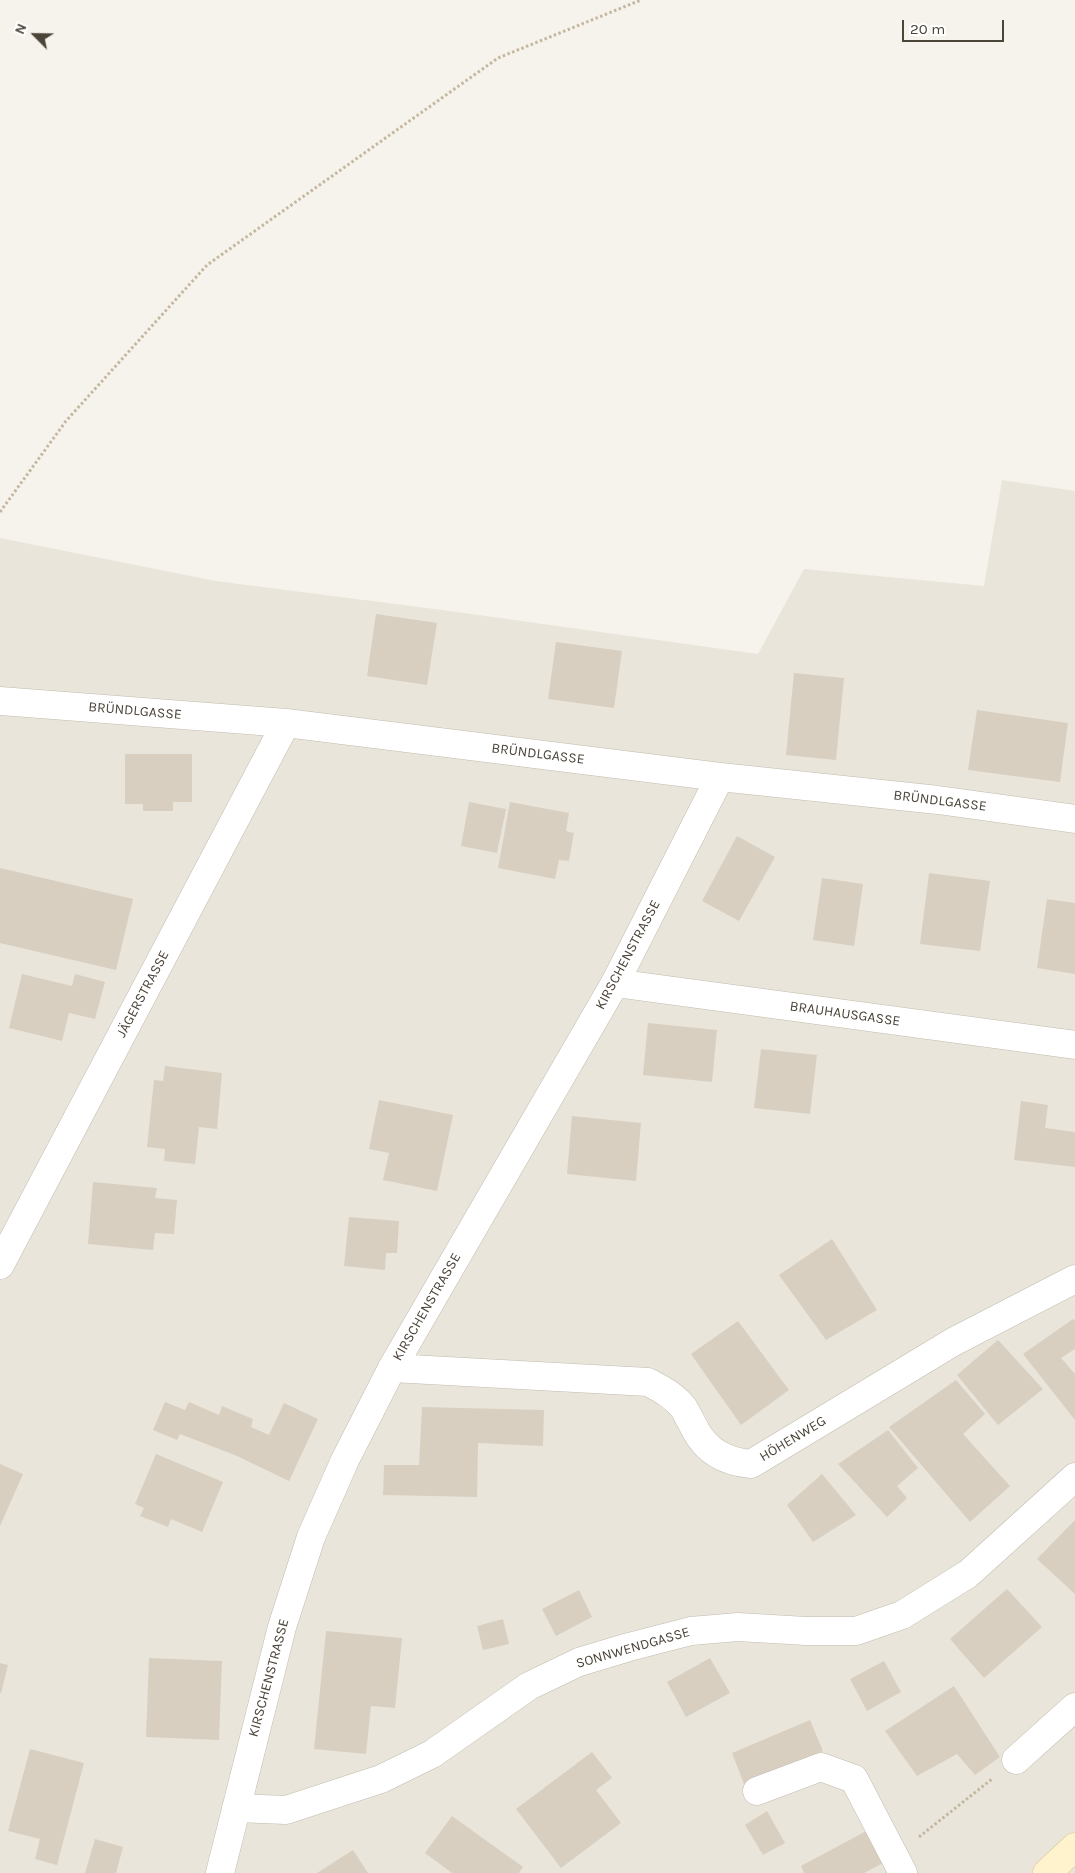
<!DOCTYPE html>
<meta charset="utf-8">
<style>
body{margin:0}
#map{position:relative;width:1075px;height:1873px;overflow:hidden;background:#f6f3ec;font-family:Karla,sans-serif}
canvas{display:block}
.north{position:absolute;left:10px;top:10px;width:50px;height:50px;-webkit-text-stroke:4px #fff;paint-order:stroke;rotate:293deg;font-size:14px;font-weight:700;line-height:20px;text-align:center;color:#4b4439}
.north::after{content:'';display:block;margin:auto;width:18px;height:22px;background:#4b4439;clip-path:polygon(50% 0,100% 100%,50% 72%,0 100%)}
.scale{position:absolute;left:902px;top:20px;width:102px;height:22px;box-sizing:border-box;border:2px solid #4b4439;border-top:0;padding-left:6px;font-size:15px;line-height:18px;white-space:nowrap;color:#4b4439;-webkit-text-stroke:4px #fff;paint-order:stroke}
</style>
<div id="map">
<canvas width="1075" height="1873"></canvas>
<div class="north">N</div>
<div class="scale">20 m</div>
</div>
<script>
const ctx = document.querySelector('canvas').getContext('2d');
ctx.lineJoin = 'round';
function fillPath(path, color) { ctx.fillStyle = color; ctx.fill(path, 'evenodd'); }
function stroke(path, color, width, dash) { ctx.strokeStyle = color; ctx.lineWidth = width; ctx.lineCap = dash ? 'butt' : 'round'; ctx.setLineDash(dash || []); ctx.stroke(path); }
function drawText(font, color, halo, rows, align = 'center') {
  ctx.font = font + ' Karla,sans-serif'; ctx.lineWidth = 4.5; ctx.setLineDash([]); ctx.textBaseline = 'middle'; ctx.strokeStyle = halo; ctx.fillStyle = color; for (const [text, x, y, turn = 0] of rows) {
    ctx.save(); ctx.translate(x, y); ctx.rotate((+turn || 0) * Math.PI / 180); ctx.textAlign = isNaN(turn) ? turn : align; if (halo) ctx.strokeText(text, 0, 0); ctx.fillText(text, 0, 0); ctx.restore();
  }
}
fillPath(new Path2D(`
 M1002 480 1075 491V1873H0V538L216 581 450 611 758 654 804 569 984 586Z`), '#eae5da');
fillPath(new Path2D(`
 M376 614 437 623 427 685 367 676Z
 M556 642 622 651 614 708 548 699Z
 M794 673 844 678 836 760 786 755Z
 M977 710 1068 723 1060 782 968 770Z
 M125 754H192V802H173V811H143V804H125Z
 M469 802 506 809 497 853 461 846Z
 M510 802 569 813 566 831 574 833 569 861 559 860 555 879 498 868Z
 M737 836 775 857 739 921 702 901Z
 M0 868 133 899 116 970 0 943Z
 M929 873 990 881 980 951 920 944Z
 M822 878 863 884 854 946 813 940Z
 M1047 899 1075 903V974L1037 968Z
 M22 974 72 986 75 974 105 982 95 1019 69 1013 62 1041 9 1028Z
 M648 1023 717 1030 712 1082 643 1075Z
 M761 1049 817 1055 810 1114 754 1108Z
 M165 1066 222 1073 217 1129 199 1127 195 1164 164 1161 165 1149 147 1147 154 1080 163 1081Z
 M379 1100 453 1115 437 1191 383 1180 389 1153 369 1149Z
 M1021 1101 1048 1105 1045 1128 1075 1132V1167L1014 1160Z
 M572 1116 641 1123 636 1181 567 1174Z
 M93 1182 157 1188 155 1198 177 1200 174 1234 155 1233 153 1250 88 1244Z
 M349 1217 399 1221 397 1253H386L385 1270 344 1266Z
 M832 1239 877 1310 826 1340 779 1275Z
 M1073 1319 1075 1321V1349L1061 1358 1075 1374V1420L1023 1354Z
 M738 1321 789 1390 741 1425 691 1354Z
 M998 1340 1043 1389 998 1425 957 1375Z
 M956 1380 985 1414 963 1434 1010 1486 970 1522 889 1427Z
 M165 1402 185 1410 189 1402 219 1415 222 1406 253 1419 251 1427 269 1435 284 1403 318 1419 289 1481 237 1456 180 1434 177 1440 153 1430Z
 M422 1407 544 1410 543 1446 478 1443 477 1497 383 1495 384 1465H419Z
 M888 1430 918 1468 897 1486 907 1498 887 1517 838 1464Z
 M156 1454 223 1482 202 1532 171 1519 168 1527 140 1516 144 1508 135 1504Z
 M0 1464 23 1474 0 1526Z
 M822 1474 856 1515 813 1542 787 1505Z
 M1075 1520V1594L1037 1559Z
 M1007 1589 1042 1627 984 1678 950 1639Z
 M579 1590 592 1617 556 1636 542 1609Z
 M503 1619 509 1644 483 1650 477 1626Z
 M326 1631 402 1638 395 1708 371 1706 366 1754 314 1749Z
 M149 1658 222 1661 219 1740 146 1737Z
 M710 1658 730 1693 686 1717 667 1682Z
 M884 1661 901 1692 867 1711 850 1679Z
 M0 1663 8 1665 1 1693H0Z
 M954 1686 1000 1757 975 1775 957 1754 917 1776 885 1731Z
 M810 1720 823 1751 744 1784 732 1753Z
 M30 1749 84 1763 57 1865 35 1859 40 1839 8 1831Z
 M592 1752 612 1778 596 1790 621 1823 561 1868 516 1809Z
 M767 1811 785 1843 763 1855 745 1825Z
 M452 1816 523 1867 519 1873H452L425 1853Z
 M870 1829 887 1861 864 1873H804L801 1866Z
 M95 1839 123 1847 116 1873H85Z
 M353 1850 368 1873H317Z`), '#d8cfc1');
const street = new Path2D(`
 M0 701 286 723 720 777 938 800 1075 819
 M615 983 1075 1045
 M0 1265 286 723
 M392 1368 648 1382C661 1389 673 1395 683 1407 688 1415 692 1424 696 1431 708 1453 728 1462 751 1464L953 1342 1075 1279
 M1016 1760 1075 1707
 M757 1791 821 1767 854 1779 903 1873
 M236 1808 286 1810 381 1779 432 1754 529 1686 579 1662 629 1647 691 1631 738 1627 806 1631H856L902 1615 968 1574 1075 1477
 M220 1873 282 1627 311 1537 345 1460 392 1368 615 983 720 777`);
const secondary = new Path2D(`
 M1047 1873 1075 1847`);
stroke(street, '#c2bbae', 29);
stroke(secondary, '#d6c79b', 29);
stroke(new Path2D(`
 M0 512 66 421 207 265 498 58 641 0
 M919 1837 992 1779`), '#c4b79f', 3, [2.5, 2.5]);
stroke(street, '#fff', 28);
stroke(secondary, '#fff3cd', 28);
drawText('14px', '#4b4439', '#fff', [
 ["BRÜNDLGASSE",135,711,5],
 ["BRÜNDLGASSE",538,754,7],
 ["BRÜNDLGASSE",940,801,7],
 ["KIRSCHENSTRASSE",628,955,-62],
 ["JÄGERSTRASSE",143,994,-62],
 ["BRAUHAUSGASSE",845,1014,8],
 ["KIRSCHENSTRASSE",427,1307,-60],
 ["HÖHENWEG",793,1439,-31],
 ["SONNWENDGASSE",633,1648,-16],
 ["KIRSCHENSTRASSE",269,1678,-75]
]);
</script>
